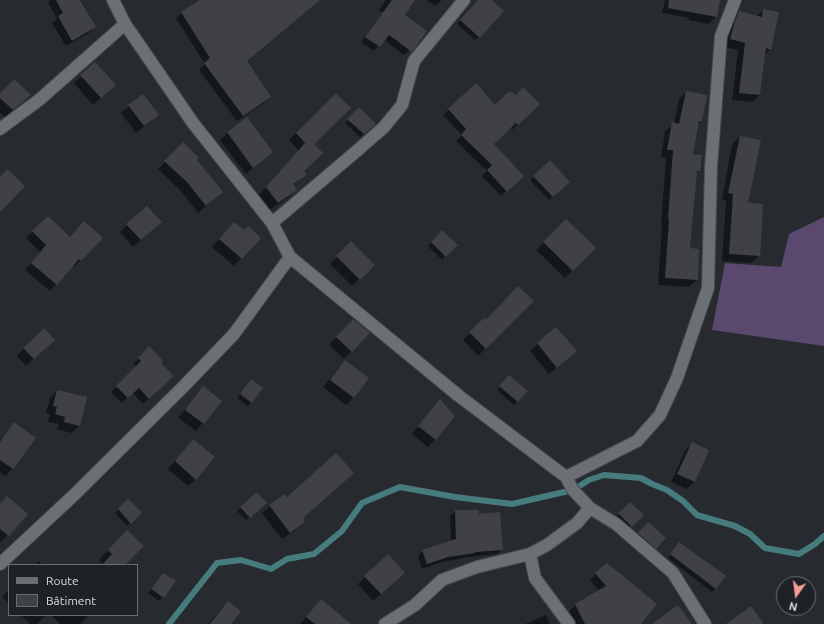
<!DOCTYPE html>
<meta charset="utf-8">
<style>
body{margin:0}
#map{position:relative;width:824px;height:624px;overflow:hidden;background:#272b30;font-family:Ubuntu,sans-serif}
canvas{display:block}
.legend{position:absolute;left:8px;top:564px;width:130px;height:52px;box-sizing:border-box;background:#1e2226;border:1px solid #696d70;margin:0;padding:5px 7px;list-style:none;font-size:12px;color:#dadde0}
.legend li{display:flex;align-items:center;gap:8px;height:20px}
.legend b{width:20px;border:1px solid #696d70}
.north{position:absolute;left:776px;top:576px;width:40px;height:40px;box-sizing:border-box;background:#1e2226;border:1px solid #696d70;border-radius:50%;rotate:194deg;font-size:11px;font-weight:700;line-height:16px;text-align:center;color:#dadde0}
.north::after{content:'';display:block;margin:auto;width:14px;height:18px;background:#f59c93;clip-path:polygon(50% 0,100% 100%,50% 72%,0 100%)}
</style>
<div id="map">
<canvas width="824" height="624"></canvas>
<ul class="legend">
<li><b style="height:5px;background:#6b7075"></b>Route</li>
<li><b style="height:11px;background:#404147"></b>Bâtiment</li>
</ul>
<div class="north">N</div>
</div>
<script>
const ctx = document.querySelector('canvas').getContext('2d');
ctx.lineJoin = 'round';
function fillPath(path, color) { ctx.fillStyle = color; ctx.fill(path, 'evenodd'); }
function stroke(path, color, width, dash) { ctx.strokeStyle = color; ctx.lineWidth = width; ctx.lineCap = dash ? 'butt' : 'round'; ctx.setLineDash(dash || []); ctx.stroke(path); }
fillPath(new Path2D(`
 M824 217V346L712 330 725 263 781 267 789 234Z`), '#5a486e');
fillPath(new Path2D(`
 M50 0H81L95 27 89 33 66 46 52 23 57 19 48 2Z
 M201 0H319L246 61 270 97 264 103 237 121 199 70 205 64 176 18 182 13Z
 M386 0H407L404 15 423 29 409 50 404 55 384 40 374 51 361 42 383 13 379 10Z
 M426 0H442L435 6Z
 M479 0H490L479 37 475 40 457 24Z
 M665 0H719L716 17 708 24 689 20V18L662 13Z
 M763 10 770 49 765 55 760 95 752 102 732 100 738 50 724 47 732 20 739 12 757 16Z
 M95 63 107 92 93 105 74 83Z
 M523 88 538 104 512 130 510 127 493 144 523 176 501 196 482 176 487 171 456 141 462 135 443 115 449 109 495 106 515 96Z
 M686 92 701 121 698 124 692 155 699 171 695 175 689 249 697 280 689 287 658 285 662 226H661L666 158 661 157 665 131 674 124 679 99Z
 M0 94 30 95 5 117 0 113Z
 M336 94 312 144 303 171 305 175 293 185 296 189 289 197 270 210 259 195 299 151 289 140Z
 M142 95 158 115 136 133 121 113Z
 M359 108 372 127 360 137 345 123Z
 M247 119 272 152 246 174 220 140 228 133Z
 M740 137 747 204 759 256 751 263 722 261 726 201 722 200 732 144Z
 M183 144 222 192 198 213 180 190 158 169Z
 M550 161 566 185 549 200 530 180Z
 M48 217 81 260 74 267 73 266 50 291 25 270 40 252 26 238Z
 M566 220 594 248 565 278 536 250Z
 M127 225 153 230 133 247 120 232Z
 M227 230 243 231 260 238 234 266 212 247Z
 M442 231 457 245 442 260 428 246Z
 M351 243 373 265 352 286 330 264Z
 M533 301 478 356 463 340 484 320 486 322Z
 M353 320 369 333 344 359 329 345Z
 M556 328 568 358 549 374 530 351Z
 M46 347 26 366 17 356 24 348Z
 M149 348 160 363 172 376 143 404 132 392 122 403 111 392 137 367 133 364Z
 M345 361 354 397 346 405 323 387Z
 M509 376 527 391 514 405 497 390Z
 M251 380V402L248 406 237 398Z
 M203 388 221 401 196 431 178 418Z
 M57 391 79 426 71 433 57 429 59 424 48 422 50 414 46 413 50 398Z
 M440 401 435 439 428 447 412 434Z
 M15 424 35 438 12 469 5 476 0 472V441Z
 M693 443 708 451 694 482 686 489 671 482 685 451Z
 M186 448 196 479 188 486 168 469Z
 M128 500 141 513 127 526 115 513Z
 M630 503 642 515 628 529 616 517Z
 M0 504 27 514 0 543Z
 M270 506 302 519 304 521 297 529 282 539 262 513Z
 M241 507H262L246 520 237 511Z
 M456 511 478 515 502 549 497 554 470 557 442 562 422 569 418 556 423 551 451 542 450 516Z
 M648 524 664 538 652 551 635 537Z
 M127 531 124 565H103V564L99 560Z
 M676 547 725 576 712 592 668 558Z
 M39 561 42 565H35Z
 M596 574 639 624H575L569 611 576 605 599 591 590 580Z
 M160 577 175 582 159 601 148 593Z
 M365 577 396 580 373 601 358 584Z
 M9 590V603L2 597Z
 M321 600 335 624H300Z
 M228 602 230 624H209L221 609Z
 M21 615H46L37 624H30Z
 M51 615H89L80 624H60Z
 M546 615 550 624H525Z`), '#0007');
stroke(new Path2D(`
 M169 624 217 563 241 560 271 569 287 559 314 554 342 531 362 503 400 487 455 497 512 504 573 490 589 480 604 475 641 478 652 484 667 490 683 501 697 515 735 526 750 534 765 548 799 554 815 544 824 536`), '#467c7d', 6);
fillPath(new Path2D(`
 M56 0H80L96 27 72 41 58 16 63 13Z
 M200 0H320L247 61 271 97 243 116 204 63 210 58 181 12Z
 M392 0H415L405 15 427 31 412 52 389 35 380 47 365 37Z
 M478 0H492L504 11 480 38 460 20Z
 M669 0H720L717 17 668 8Z
 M763 9 779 12 771 50 766 48 760 95 739 93 745 43 730 39 735 21 739 11 762 17Z
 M95 62 116 85 101 98 80 75Z
 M14 79 31 95 13 110 0 98V93Z
 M476 83 495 105 509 91 516 95 523 87 540 104 518 125 516 123 494 144 524 176 507 192 487 170 492 165 461 135 466 129 448 109Z
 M686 91 707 95 702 121H699L693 154 702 155 700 171H697L690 248 699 249 698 280 665 278 669 219H668L673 150H667L672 122 679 124Z
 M336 93 351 108 314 144 323 153 304 171 307 175 293 184 297 190 278 203 266 187 305 143 296 133Z
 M143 94 159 115 144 126 128 105Z
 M359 107 376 124 364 134 347 119Z
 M247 117 273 152 253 168 227 132Z
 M740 136 761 140 748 203 763 204 760 256 729 254 733 194 728 193Z
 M183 142 199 158 197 160 223 192 206 206 187 182 164 161Z
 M550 160 570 182 553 197 533 176Z
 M7 169 25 186 0 212V177Z
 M147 206 162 222 141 240 126 224Z
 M48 216 70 237 84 221 103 238 81 261 79 259 57 285 31 263 46 245 32 231Z
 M566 219 596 248 573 271 543 242Z
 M234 222 244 230 248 226 261 238 242 259 219 239Z
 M442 230 458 245 446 257 431 242Z
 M351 241 375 265 360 280 336 256Z
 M518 286 534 301 486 349 469 332 484 318 486 320Z
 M353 319 370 333 352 352 336 337Z
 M556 327 577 351 557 368 537 343Z
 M44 328 55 340 34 359 23 348Z
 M149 346 163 361 161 363 174 376 149 399 139 388 128 398 116 386 141 361 138 358Z
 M345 360 369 378 354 398 330 380Z
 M509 375 528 391 518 402 499 386Z
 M251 379 263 388 252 403 240 394Z
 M203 386 222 401 204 424 185 410Z
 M57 390 87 397 80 426 64 422 65 417 55 414 57 407 53 406Z
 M440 399 455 416 436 440 418 426Z
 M14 422 36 438 13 469 0 460V442Z
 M193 439 215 457 196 480 175 461Z
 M692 442 709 450 695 482 677 474Z
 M336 453 354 473 303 518 305 522 290 533 269 505 285 494 287 497Z
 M257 492 267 503 250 518 240 507Z
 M7 496 28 514 9 536 0 529V504Z
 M128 499 142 513 131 524 118 509Z
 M630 502 644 515 632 527 618 513Z
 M455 510H479V514L500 512 503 550 475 552V553L448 557 427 564 422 550 456 539Z
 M648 522 666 538 656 549 638 533Z
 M127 530 144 546 125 565H102L112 554 108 550Z
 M679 542 726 576 716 589 670 554Z
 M388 554 405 573 381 594 364 576Z
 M607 563 657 604 641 624H585L575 604 606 586 595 573Z
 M163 573 176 581 164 598 151 589Z
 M321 599 351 624H315L306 617Z
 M228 601 241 611 231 624H210Z
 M678 605 692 624H652Z
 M751 606 764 624H726Z`), '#404147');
const minor = new Path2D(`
 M113 0 125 24 193 123 272 223 290 257 459 396 566 477 573 490 590 508 616 524 673 573 705 624
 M0 129 39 100 125 24
 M272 223 359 149 384 127 402 105 414 61 464 0
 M566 477 637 441 660 415 677 378 708 288 711 167 721 36 735 0
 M530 554 535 578 569 624
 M0 564 73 496 183 387 234 334 290 257
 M385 624 415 605 442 580 477 567 530 554 547 545 577 523 590 508`);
stroke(minor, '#45484c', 14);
stroke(minor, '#6b7075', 12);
</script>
